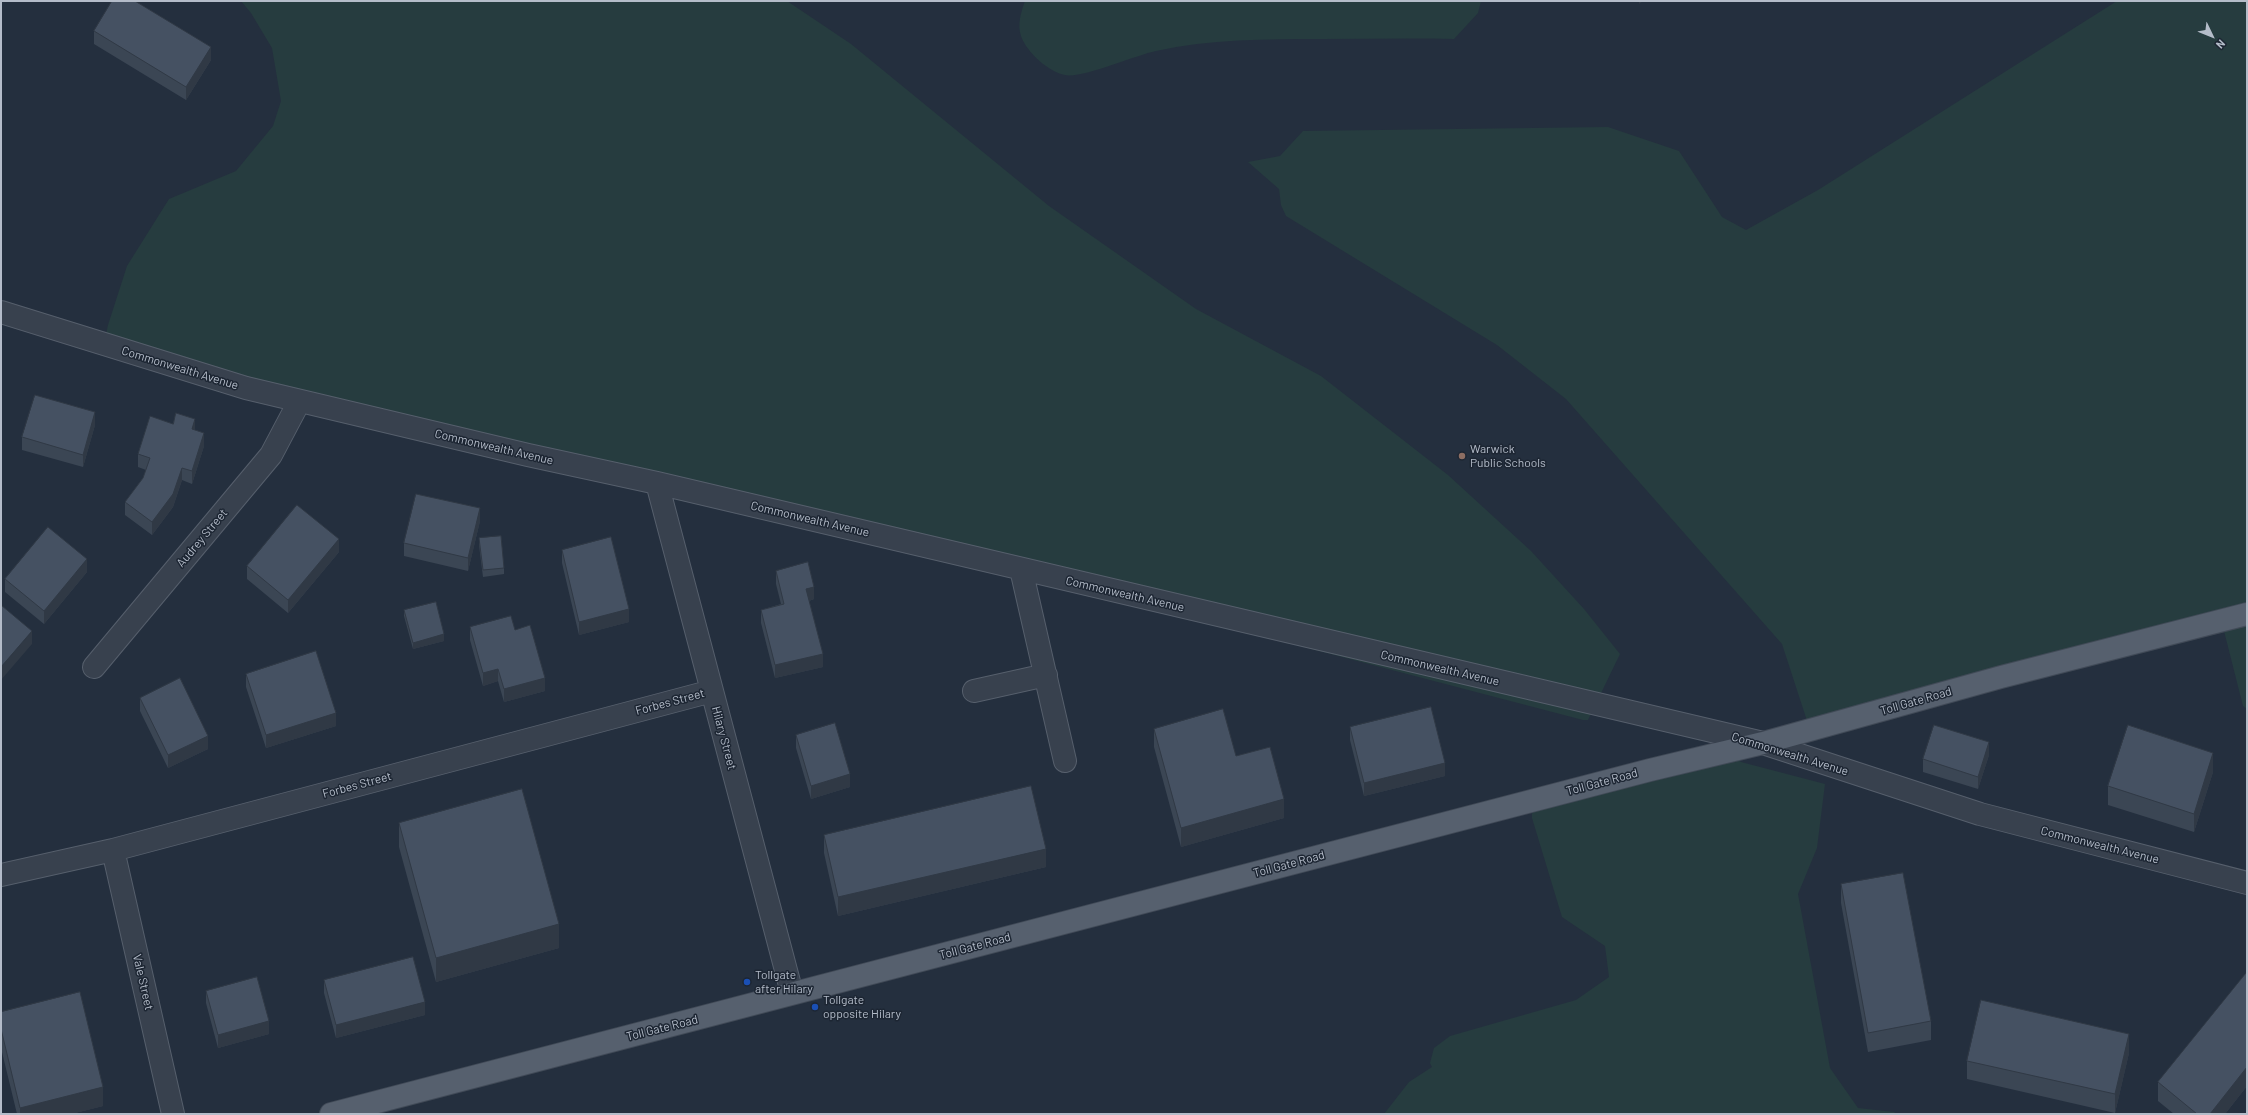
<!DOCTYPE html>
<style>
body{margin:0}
#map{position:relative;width:2248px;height:1115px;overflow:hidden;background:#242f3e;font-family:Barlow,sans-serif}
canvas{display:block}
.frame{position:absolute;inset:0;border:2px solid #b4bcc9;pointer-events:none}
.north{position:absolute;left:2192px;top:16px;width:40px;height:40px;-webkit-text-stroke:3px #1d2633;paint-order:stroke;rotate:133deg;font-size:11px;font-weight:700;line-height:16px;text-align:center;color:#b4bcc9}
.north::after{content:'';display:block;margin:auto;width:14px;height:18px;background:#b4bcc9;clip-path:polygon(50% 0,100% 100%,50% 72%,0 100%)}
</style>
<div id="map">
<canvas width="2248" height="1115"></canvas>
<div class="frame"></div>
<div class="north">N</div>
</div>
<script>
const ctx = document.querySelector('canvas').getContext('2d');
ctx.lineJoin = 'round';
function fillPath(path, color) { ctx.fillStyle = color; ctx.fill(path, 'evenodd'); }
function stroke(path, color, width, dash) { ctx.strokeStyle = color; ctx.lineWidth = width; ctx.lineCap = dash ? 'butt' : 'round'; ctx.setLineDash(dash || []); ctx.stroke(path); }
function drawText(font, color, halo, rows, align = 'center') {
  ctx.font = font + ' Barlow,sans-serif'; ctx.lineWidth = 3; ctx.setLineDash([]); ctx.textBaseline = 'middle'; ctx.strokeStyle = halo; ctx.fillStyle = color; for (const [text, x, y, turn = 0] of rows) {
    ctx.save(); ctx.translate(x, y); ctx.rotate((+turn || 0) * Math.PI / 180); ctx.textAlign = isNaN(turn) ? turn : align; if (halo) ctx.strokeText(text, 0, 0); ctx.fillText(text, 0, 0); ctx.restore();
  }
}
fillPath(new Path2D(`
 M241 1H787L851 44 1049 206 1196 309 1321 376 1448 475 1531 551 1584 609 1620 654 1588 720H1583L1021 573 104 345 108 325 127 266 169 199 236 171 273 126 281 101 272 48 251 13Z
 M1025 1H1481L1478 13 1454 39C1410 38 1365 39 1321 39 1266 39 1210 39 1156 51 1136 55 1081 79 1065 75 1049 72 1027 53 1021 36 1017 25 1021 12 1025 1Z
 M2117 1H2247V709L2243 706 2224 631 2219 627 1810 730 1782 644 1566 399 1497 345 1286 216 1281 205 1279 189 1248 162 1280 156 1303 131 1608 127 1679 151 1722 217 1746 230 1818 190Z
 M1736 757 1741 762 1825 784 1817 848 1798 894 1830 1068 1858 1108 1894 1112 1896 1114H1384L1409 1082 1432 1067 1430 1063 1434 1048 1450 1036 1576 1000 1609 977 1605 946 1562 917 1532 818V808Z`), '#263c3f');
const minor = new Path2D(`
 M1 312 246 388 528 455 657 483 1763 743 1980 814 2247 883
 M657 483 792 993
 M1021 569 1065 761
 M94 667 271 455 299 402
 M974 691 1046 675
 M113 850 173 1114
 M1 875 113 850 712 691`);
const major = new Path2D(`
 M331 1114 1650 770 1763 743 2001 677 2247 614`);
stroke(minor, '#565f6c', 24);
stroke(major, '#414a57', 24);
stroke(minor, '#38414e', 22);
stroke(major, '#56606e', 22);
fillPath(new Path2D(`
 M94 31 211 60 186 100 94 44Z
 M173 424 195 430 204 446 192 484 182 480 173 507 152 535 125 515V502L143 478 146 470 138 467V454Z
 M95 425 83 467 22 450V437Z
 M480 521 468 571 404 556V543Z
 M479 538 504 568V574L483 577 479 545Z
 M562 550 629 622 579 635 562 563Z
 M339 552 288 613 247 579V566Z
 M776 571 814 599 809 601 823 667 775 678 761 623V610L781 604 776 584Z
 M87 572 44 624 5 592V579Z
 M404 610 444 641 413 649 404 616Z
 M470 627 515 630 545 691 504 702 498 681 483 686 470 640Z
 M246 674 336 726 266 748 246 687Z
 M140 698 208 749 168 768 140 711Z
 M1350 727 1445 776 1364 796 1350 740Z
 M1154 729 1236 756 1284 818 1181 847 1154 747Z
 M796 735 850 787 811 799 796 748Z
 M1989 755 1978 789 1923 772V759Z
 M2213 772 2194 832 2108 805V786Z
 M399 823 559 948 436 982 399 847Z
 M824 835 1046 867 838 916 824 853Z
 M1841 884 1931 1021V1040L1868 1052 1841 903Z
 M2247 972V1086L2225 1114H2174L2158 1101V1082Z
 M324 980 425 1015 336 1038 324 993Z
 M206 991 269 1034 218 1048 206 1003Z
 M1 1012 103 1106 71 1114H17L1 1048Z
 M2129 1053 2115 1113 1967 1079V1061Z`), '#3b4654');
fillPath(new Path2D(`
 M1639 1H1643L1639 4Z
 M211 47V60L186 100V87Z
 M95 412V425L83 467V455Z
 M195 419V432L192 429Z
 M204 433V446L192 484V471Z
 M182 468V480L173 507 152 535V522Z
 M480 508V521L468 571V558Z
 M339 539V552L288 613V600Z
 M87 559V572L44 624V611Z
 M814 587V599L806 602V589Z
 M629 609V622L579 635V622Z
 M32 631V644L1 680V667Z
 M444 634V641L413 649V643Z
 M823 654V667L775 678V665Z
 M498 669V681L483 686V673Z
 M545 678V691L504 702V689Z
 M336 713V726L266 748V735Z
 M208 736V749L168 768V755Z
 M1989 742V755L1978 789V777Z
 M2213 753V772L2194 832V814Z
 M1445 763V776L1364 796V783Z
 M850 774V787L811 799V786Z
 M1284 799V818L1181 847V828Z
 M1046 849V867L838 916V897Z
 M559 924V948L436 982V958Z
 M425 1002V1015L336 1038V1025Z
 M269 1021V1034L218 1048V1035Z
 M2129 1034V1053L2115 1113V1094Z
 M2247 1067V1086L2225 1114H2210Z
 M103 1087V1106L71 1114H20V1108Z`), '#303945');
const building = new Path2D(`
 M112 1H135L211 47 186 87 94 31Z
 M35 395 95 412 83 455 22 437Z
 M176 413 195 419 192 429 204 433 192 471 182 468 173 494 152 522 125 502 143 478 150 458 138 454 150 416 173 424Z
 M416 494 480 508 468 558 404 543Z
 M297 505 339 539 288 600 247 566Z
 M48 527 87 559 44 611 5 579Z
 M501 536 504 568 483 570 479 538Z
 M611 537 629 609 579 622 562 550Z
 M808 562 814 587 806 589 823 654 775 665 761 610 784 604 776 571Z
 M436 602 444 634 413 643 404 610Z
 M1 605 32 631 1 667Z
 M511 616 515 630 530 625 545 678 504 689 498 669 483 673 470 627Z
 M316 651 336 713 266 735 246 674Z
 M180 678 208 736 168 755 140 698Z
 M1431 707 1445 763 1364 783 1350 727Z
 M1223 709 1236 756 1270 747 1284 799 1181 828 1154 729Z
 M835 723 850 774 811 786 796 735Z
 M1934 725 1989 742 1978 777 1923 759Z
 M2128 725 2213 753 2194 814 2108 786Z
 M1031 786 1046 849 838 897 824 835Z
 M522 789 559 924 436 958 399 823Z
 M1903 873 1931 1021 1868 1033 1841 884Z
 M413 957 425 1002 336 1025 324 980Z
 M2247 972V1067L2210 1114H2197L2158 1082Z
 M257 977 269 1021 218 1035 206 991Z
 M80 992 103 1087 20 1108 1 1029V1012Z
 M1981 1000 2129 1034 2115 1094 1967 1061Z`);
fillPath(building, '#455162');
stroke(building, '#303945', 1);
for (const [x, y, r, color] of [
 [1462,456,4,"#8d6e63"],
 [747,982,4,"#1a4fb4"],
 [815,1007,4,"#1a4fb4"]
]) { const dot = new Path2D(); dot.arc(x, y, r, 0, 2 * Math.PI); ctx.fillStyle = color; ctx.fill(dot); stroke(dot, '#1d2633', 1.5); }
drawText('12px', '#b4bcc9', '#1d2633', [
 ["Commonwealth Avenue",180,368,17],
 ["Commonwealth Avenue",494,447,13],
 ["Commonwealth Avenue",810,519,13],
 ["Audrey Street",202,538,-50],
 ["Commonwealth Avenue",1125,594,13],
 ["Commonwealth Avenue",1440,668,13],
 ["Toll Gate Road",1916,701,-16],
 ["Forbes Street",670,702,-15],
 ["Hilary Street",724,738,75],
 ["Commonwealth Avenue",1790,754,17],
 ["Toll Gate Road",1602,782,-15],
 ["Forbes Street",357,785,-15],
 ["Commonwealth Avenue",2100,845,14],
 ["Toll Gate Road",1289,864,-15],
 ["Toll Gate Road",975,946,-15],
 ["Vale Street",143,982,77],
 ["Toll Gate Road",662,1028,-14]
]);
drawText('12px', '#b4bcc9', '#1d2633', [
 ["Warwick",1470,449],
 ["Public Schools",1470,463],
 ["Tollgate",755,975],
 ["after Hilary",755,989],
 ["Tollgate",823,1000],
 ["opposite Hilary",823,1014]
], 'left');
</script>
